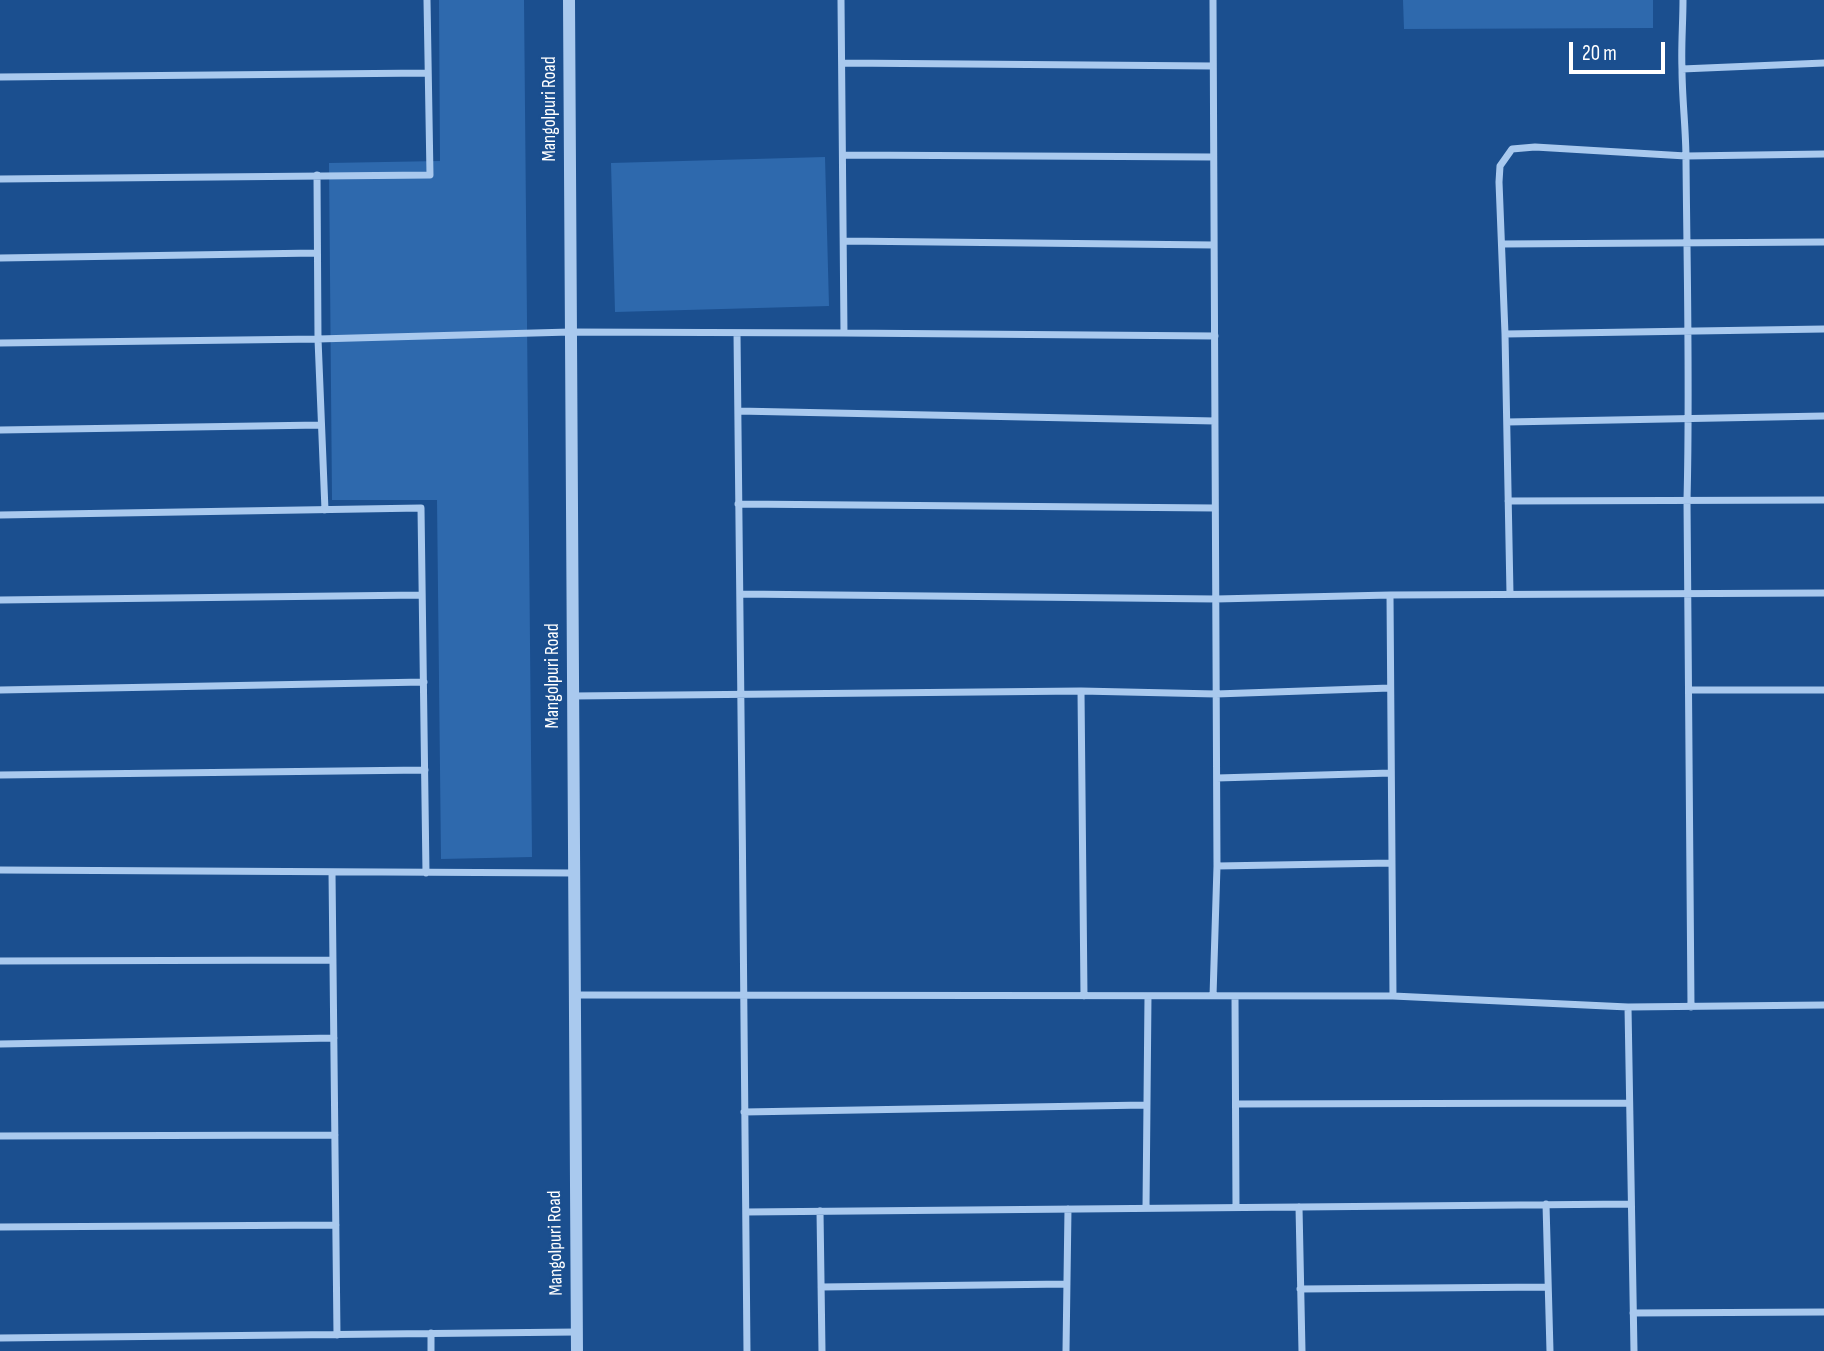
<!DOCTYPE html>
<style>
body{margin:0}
#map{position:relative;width:1824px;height:1351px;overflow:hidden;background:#1b4f8f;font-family:"Sofia Sans Condensed",sans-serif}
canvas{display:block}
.scale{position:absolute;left:1569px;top:42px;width:96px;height:32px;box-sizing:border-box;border:4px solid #fff;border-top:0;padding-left:9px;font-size:21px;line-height:24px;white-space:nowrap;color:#fff;-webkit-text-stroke:5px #1b4f8f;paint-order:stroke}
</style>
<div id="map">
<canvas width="1824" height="1351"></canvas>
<div class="scale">20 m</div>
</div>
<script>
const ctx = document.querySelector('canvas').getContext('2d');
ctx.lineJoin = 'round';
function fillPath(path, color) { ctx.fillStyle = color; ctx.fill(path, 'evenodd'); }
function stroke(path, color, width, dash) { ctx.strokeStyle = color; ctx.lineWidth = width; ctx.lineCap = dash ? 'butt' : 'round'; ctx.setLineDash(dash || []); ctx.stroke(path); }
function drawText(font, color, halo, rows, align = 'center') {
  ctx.font = font + ' "Sofia Sans Condensed",sans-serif'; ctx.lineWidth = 5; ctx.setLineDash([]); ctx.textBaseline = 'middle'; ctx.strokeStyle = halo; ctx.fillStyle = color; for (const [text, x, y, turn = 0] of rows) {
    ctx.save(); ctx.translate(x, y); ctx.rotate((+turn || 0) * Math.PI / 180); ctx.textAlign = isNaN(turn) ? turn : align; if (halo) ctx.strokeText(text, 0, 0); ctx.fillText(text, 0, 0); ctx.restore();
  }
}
fillPath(new Path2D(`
 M439 0H524L532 857 441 859 437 500H332L329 163 440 161Z
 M1403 0H1653V28L1404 29Z
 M825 157 829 306 615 312 611 163Z`), '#2e69ad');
stroke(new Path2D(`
 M841 0 844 333
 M1683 0C1683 23 1681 46 1682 69 1682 99 1686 129 1686 160 1687 273 1690 387 1687 500L1691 1007
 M842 63 1213 66
 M1682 69 1824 63
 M0 77 428 73
 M843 155 1213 157
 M317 175 318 339 325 510
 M0 179 430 175 427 0
 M844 241 1214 245
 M1502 244 1824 242
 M0 258 316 253
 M737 333C740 672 745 1012 747 1351
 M1505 334 1824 329
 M0 343 318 339 570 332 844 333 1215 336
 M738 411 1215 421
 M1507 422 1824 416
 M0 430 321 425
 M1508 501 1824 500
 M738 504 1215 508
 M0 515 421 508 426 873
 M740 594 1216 599 1390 595 1824 593
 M1510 594 1505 334 1499 182 1500 166 1512 149 1535 147 1686 156 1824 154
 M1390 595 1393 996
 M0 600 422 595
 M0 690 424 682
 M1689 690H1824
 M1081 691 1084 996
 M573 696 1081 691 1216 694 1390 688
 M0 775 425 770
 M1217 778 1391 773
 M1217 866 1392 863
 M0 870 573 873
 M332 872 337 1335
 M0 961 333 960
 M574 995 1393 996 1628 1007 1824 1005
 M1213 996 1217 866 1213 0
 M1235 996 1236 1207
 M1628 1007 1634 1351
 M0 1044 334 1038
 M1236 1104 1629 1103
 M744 1112 1145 1105
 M0 1136 335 1135
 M1546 1204 1550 1351
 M1299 1207 1302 1351
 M1146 1208 1148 996
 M820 1211 822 1351
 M746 1212 1631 1204
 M0 1227 336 1225
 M821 1287 1067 1284
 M1300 1289 1548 1287
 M1633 1313 1824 1312
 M431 1333V1351
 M0 1338 576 1332
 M1066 1351 1068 1209`), '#a9c9ee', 7);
stroke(new Path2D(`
 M569 0 577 1351`), '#a9c9ee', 12);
drawText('19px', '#fff', '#1b4f8f', [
 ["Mangolpuri Road",550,109,-90],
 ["Mangolpuri Road",553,676,-90],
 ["Mangolpuri Road",556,1243,-91]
]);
</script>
